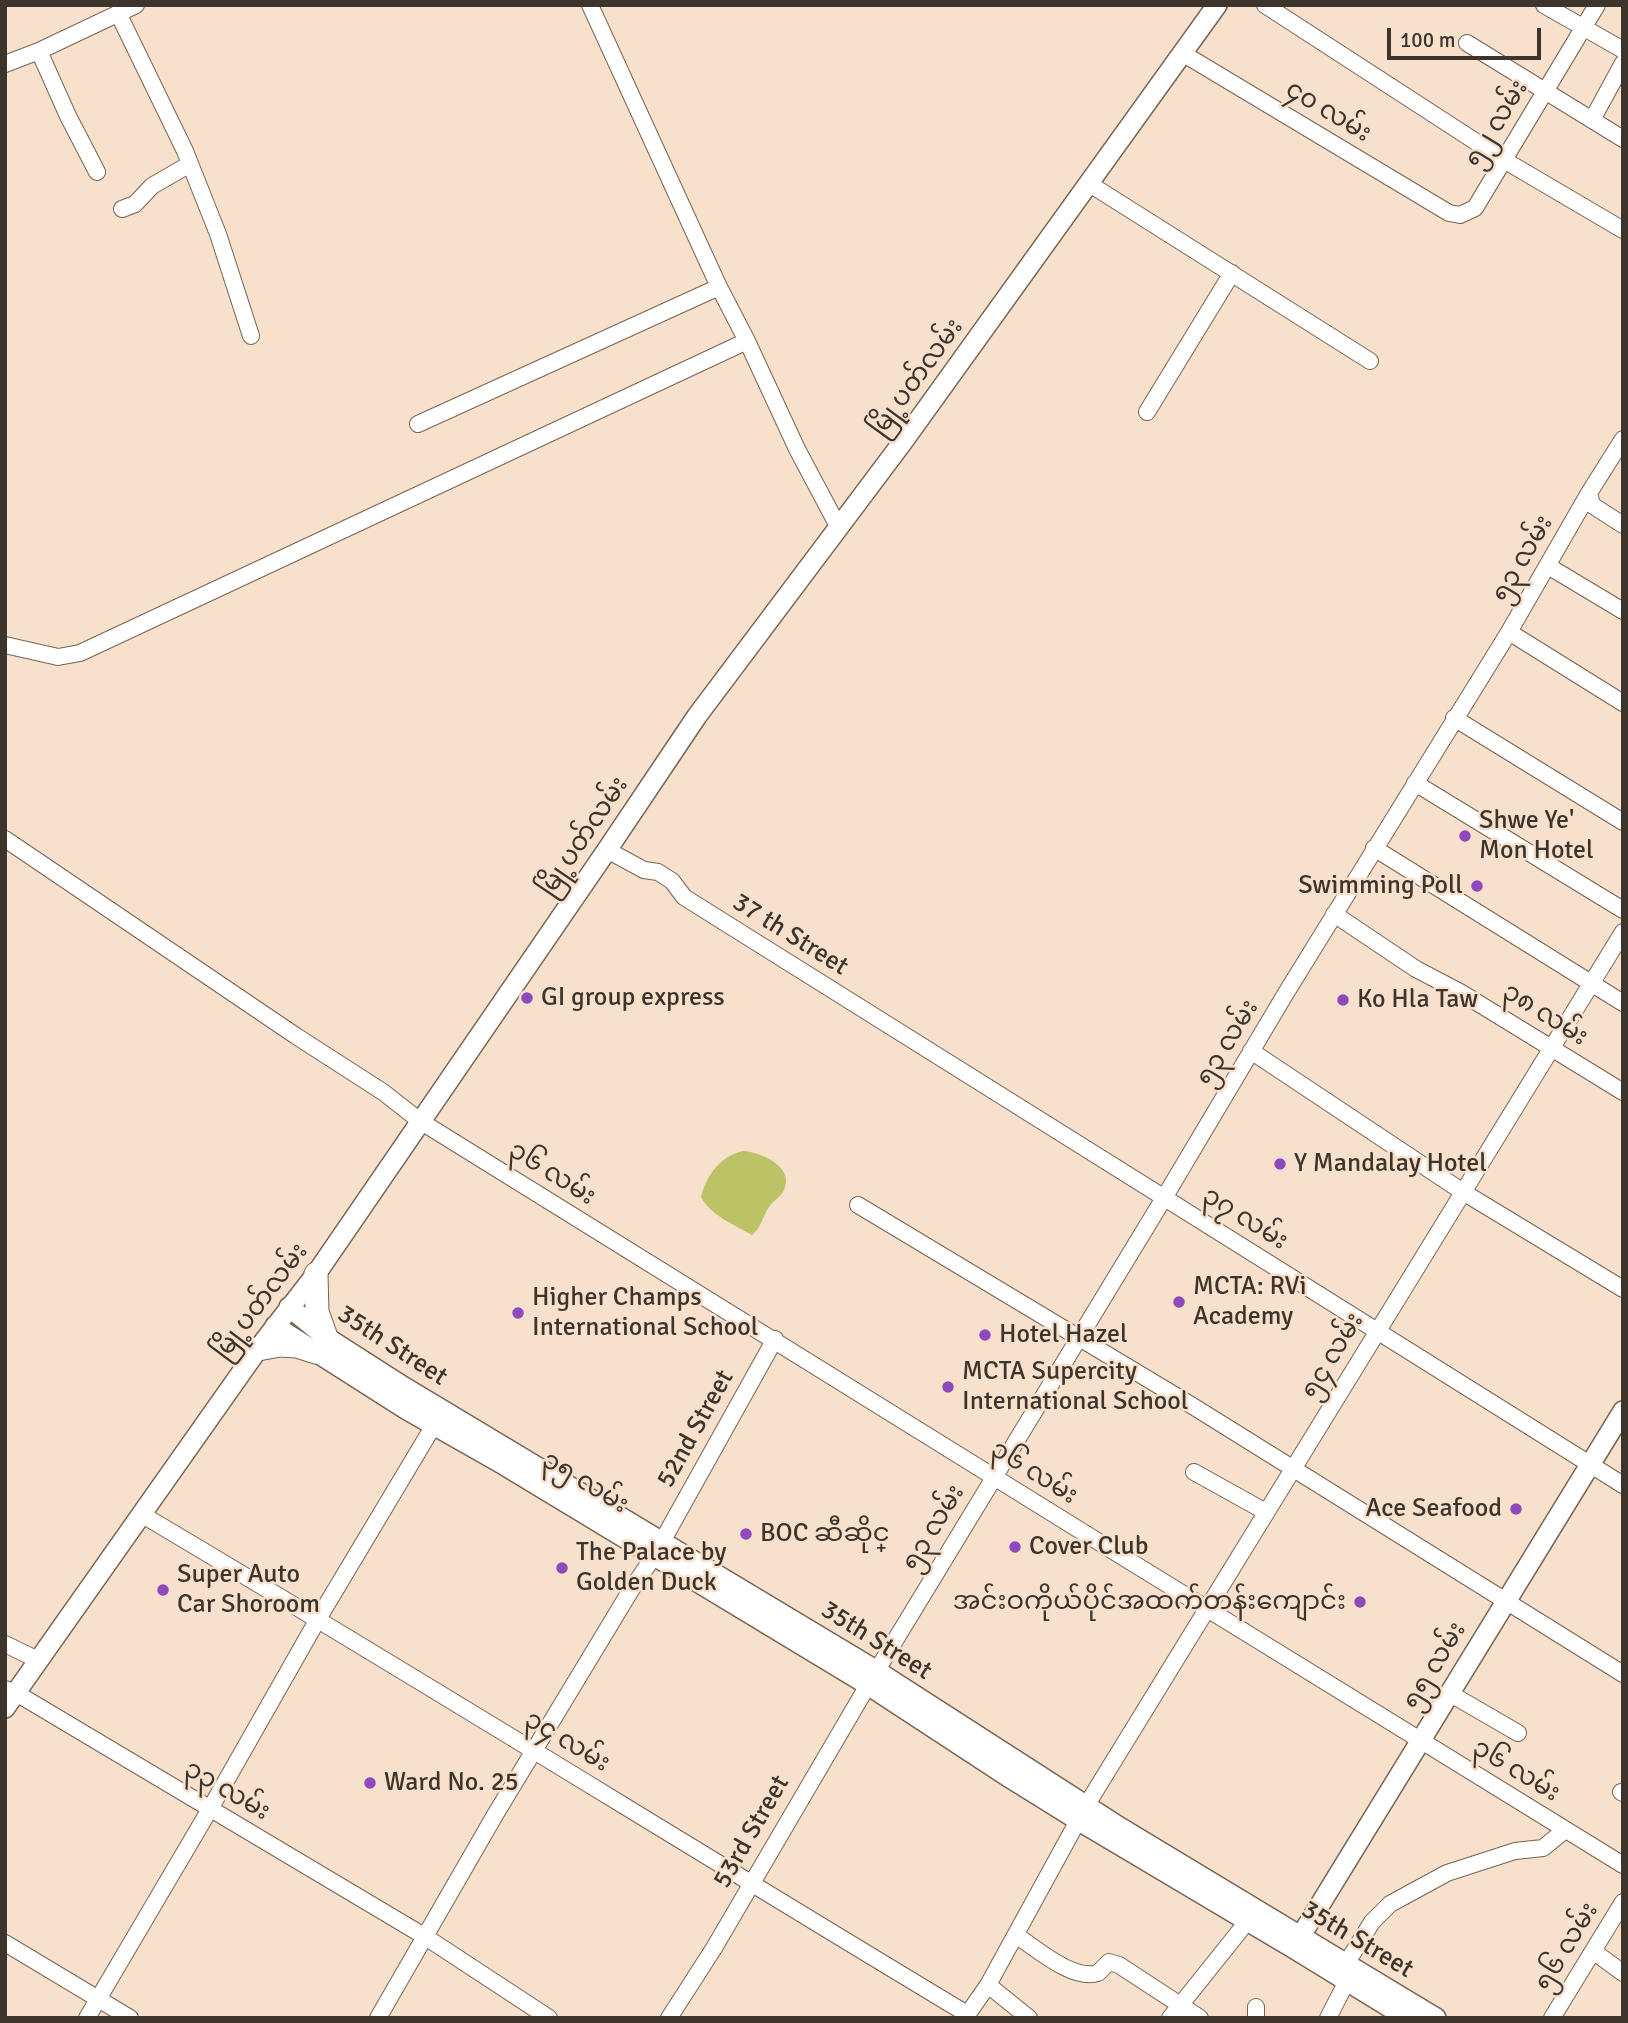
<!DOCTYPE html>
<meta charset="utf-8">
<style>
body{margin:0}
#map{position:relative;width:1628px;height:2023px;overflow:hidden;background:#f7e1cd;font-family:Signika,sans-serif}
canvas{display:block}
.frame{position:absolute;inset:0;border:7px solid #3d342c;pointer-events:none}
.scale{position:absolute;left:1387px;top:28px;width:154px;height:32px;box-sizing:border-box;border:4px solid #3d342c;border-top:0;padding-left:9px;font-size:21px;line-height:24px;white-space:nowrap;color:#3d342c;-webkit-text-stroke:5px #f7e1cd;paint-order:stroke}
</style>
<div id="map">
<canvas width="1628" height="2023"></canvas>
<div class="frame"></div>
<div class="scale">100 m</div>
</div>
<script>
const ctx = document.querySelector('canvas').getContext('2d');
ctx.lineJoin = 'round';
function fillPath(path, color) { ctx.fillStyle = color; ctx.fill(path, 'evenodd'); }
function stroke(path, color, width, dash) { ctx.strokeStyle = color; ctx.lineWidth = width; ctx.lineCap = dash ? 'butt' : 'round'; ctx.setLineDash(dash || []); ctx.stroke(path); }
function drawText(font, color, halo, rows, align = 'center') {
  ctx.font = font + ' Signika,"Noto Sans Myanmar",sans-serif'; ctx.lineWidth = 5; ctx.setLineDash([]); ctx.textBaseline = 'middle'; ctx.strokeStyle = halo; ctx.fillStyle = color; for (const [text, x, y, turn = 0] of rows) {
    ctx.save(); ctx.translate(x, y); ctx.rotate((+turn || 0) * Math.PI / 180); ctx.textAlign = isNaN(turn) ? turn : align; if (halo) ctx.strokeText(text, 0, 0); ctx.fillText(text, 0, 0); ctx.restore();
  }
}
fillPath(new Path2D(`
 M743 1151C761 1152 795 1167 784 1190 781 1197 773 1201 769 1207 763 1216 761 1228 752 1235 735 1225 711 1216 701 1197 707 1175 720 1156 743 1151Z`), '#bcc266');
const minor = new Path2D(`
 M590 5 719 287 747 341 797 449 839 528
 M1265 5 1504 160 1623 230
 M1544 5 1623 50
 M118 13 185 151 218 234 251 336
 M1467 43 1623 139
 M39 51 68 116 97 172
 M1182 53 1449 213 1460 215 1475 208 1597 5
 M5 64 39 51 136 5
 M1592 120 1623 63
 M1088 183 1370 361
 M122 209 135 204 152 186 190 164
 M1147 412 1232 273
 M418 424 719 287
 M1589 493 1592 505 1623 525
 M1548 566 1623 611
 M1509 632 1623 703
 M5 645 58 657 80 653 747 341
 M1454 718 1623 822
 M1415 783 1623 910
 M5 839 296 1036 383 1092 420 1121C822 1368 1220 1620 1623 1865
 M1374 848 1623 1003
 M607 850 644 870 658 872 672 881 684 897 735 929 1623 1485
 M1334 914 1416 969 1460 992 1623 1092
 M1251 1051 1463 1192 1623 1289
 M858 1205 1191 1405 1623 1674
 M1194 1472 1266 1512
 M141 1514C418 1678 691 1848 967 2014
 M5 1644 38 1660
 M5 1689 16 1693 424 1936 549 2018
 M1449 1693 1518 1733
 M1621 1792 1623 1793
 M1017 1936C1037 1949 1073 1981 1098 1973L1109 1962 1119 1965 1200 2018
 M5 1943 130 2018
 M1593 1951 1623 1973
 M1346 1964 1372 1922 1390 1904 1447 1873 1515 1851 1543 1848 1565 1830
 M988 1985 1086 1806 1623 932
 M87 2018 210 1809 318 1619 434 1425
 M378 2018 495 1815 631 1590 654 1556 775 1339
 M669 2018 714 1948 868 1685 1164 1198 1286 993 1509 632 1589 493 1623 439
 M965 2018 988 1985 1029 2018
 M1170 2018 1254 1913
 M1256 2018V2007
 M1328 2018 1347 1981
 M1552 2018 1623 1902`);
const major = new Path2D(`
 M289 1307 326 1337 404 1387 877 1671 1121 1828 1436 2018
 M275 1326 407 1410 504 1465 868 1685 1010 1778 1079 1821 1293 1948 1407 2018
 M5 1708 258 1349 316 1274 607 850 697 716 902 443 1217 5
 M1294 1947 1623 1411`);
const highway = new Path2D(`
 M316 1274 317 1312 326 1337
 M258 1349 280 1345 297 1346 316 1352`);
stroke(minor, '#766351', 18);
stroke(major, '#766351', 22);
stroke(highway, '#766351', 25);
stroke(minor, '#fff', 16);
stroke(major, '#fff', 19);
stroke(highway, '#fff', 23);
for (const [x, y, r, color] of [
 [1465,836,7,"#8e49bd"],
 [1477,886,7,"#8e49bd"],
 [527,998,7,"#8e49bd"],
 [1343,1000,7,"#8e49bd"],
 [1280,1164,7,"#8e49bd"],
 [1179,1302,7,"#8e49bd"],
 [518,1313,7,"#8e49bd"],
 [985,1335,7,"#8e49bd"],
 [948,1387,7,"#8e49bd"],
 [1516,1509,7,"#8e49bd"],
 [746,1534,7,"#8e49bd"],
 [1015,1547,7,"#8e49bd"],
 [562,1568,7,"#8e49bd"],
 [163,1590,7,"#8e49bd"],
 [1360,1602,7,"#8e49bd"],
 [370,1783,7,"#8e49bd"]
]) { const dot = new Path2D(); dot.arc(x, y, r, 0, 2 * Math.PI); ctx.fillStyle = color; ctx.fill(dot); stroke(dot, '#f7e1cd', 2.5); }
drawText('26px', '#3d342c', '#f7e1cd', [
 ["၄၀ လမ်း",1328,112,31],
 ["၅၂ လမ်း",1497,124,-59],
 ["မြို့ပတ်လမ်း",917,378,-54],
 ["၅၃ လမ်း",1523,559,-60],
 ["မြို့ပတ်လမ်း",584,837,-56],
 ["37 th Street",790,935,32],
 ["၃၈ လမ်း",1545,1015,32],
 ["၅၃ လမ်း",1228,1043,-59],
 ["၃၆ လမ်း",552,1174,32],
 ["၃၇ လမ်း",1245,1219,32],
 ["မြို့ပတ်လမ်း",261,1302,-53],
 ["35th Street",392,1346,33],
 ["၅၄ လမ်း",1333,1356,-59],
 ["52nd Street",696,1429,-61],
 ["၃၆ လမ်း",1034,1473,32],
 ["၃၅ လမ်း",585,1483,31],
 ["၅၃ လမ်း",934,1528,-59],
 ["35th Street",876,1641,32],
 ["၅၅ လမ်း",1435,1666,-59],
 ["၃၄ လမ်း",567,1742,31],
 ["၃၆ လမ်း",1516,1771,31],
 ["၃၃ လမ်း",227,1791,30],
 ["53rd Street",752,1832,-60],
 ["35th Street",1357,1940,31],
 ["၅၆ လမ်း",1567,1947,-59]
]);
drawText('26px', '#3d342c', '#f7e1cd', [
 ["Shwe Ye'",1479,821],
 ["Mon Hotel",1479,851],
 ["Swimming Poll",1463,886,"right"],
 ["GI group express",541,998],
 ["Ko Hla Taw",1357,1000],
 ["Y Mandalay Hotel",1294,1164],
 ["MCTA: RVi",1193,1287],
 ["Academy",1193,1317],
 ["Higher Champs",532,1298],
 ["International School",532,1328],
 ["Hotel Hazel",999,1335],
 ["MCTA Supercity",962,1372],
 ["International School",962,1402],
 ["Ace Seafood",1502,1509,"right"],
 ["BOC ဆီဆိုင္",760,1534],
 ["Cover Club",1029,1547],
 ["The Palace by",576,1553],
 ["Golden Duck",576,1583],
 ["Super Auto",177,1575],
 ["Car Shoroom",177,1605],
 ["အင်းဝကိုယ်ပိုင်အထက်တန်းကျောင်း",1346,1602,"right"],
 ["Ward No. 25",384,1783]
], 'left');
</script>
